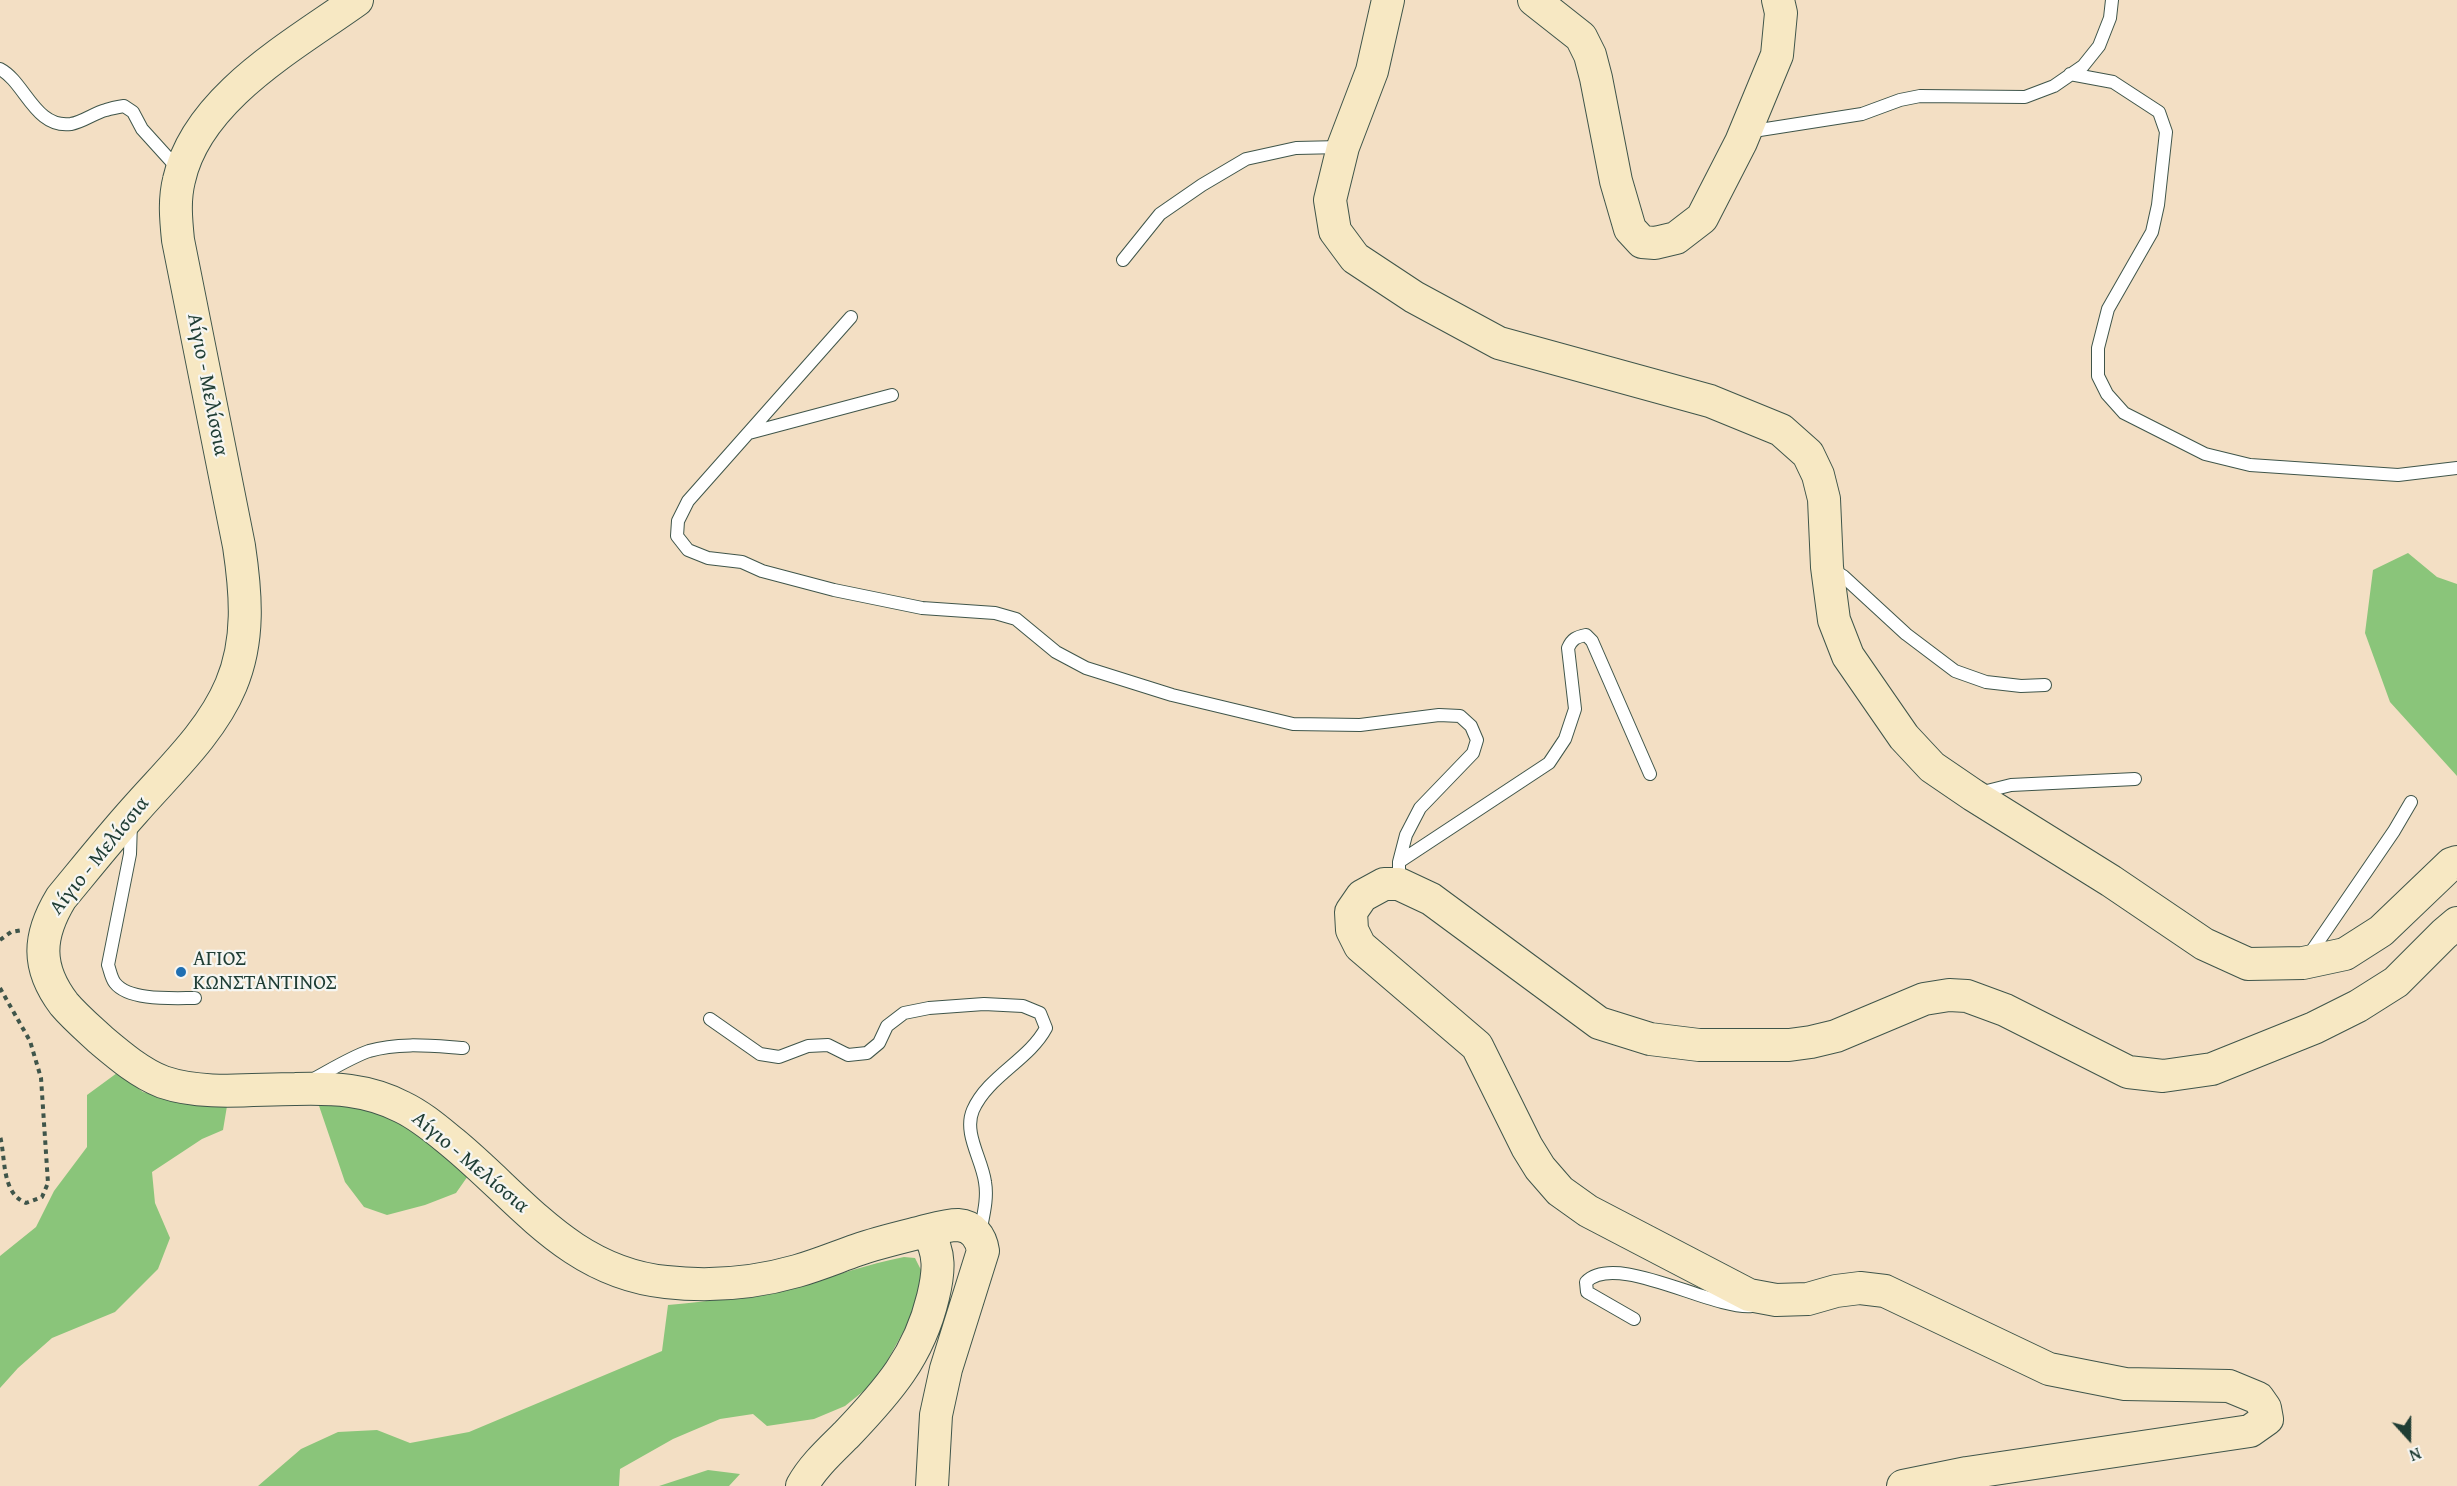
<!DOCTYPE html>
<meta charset="utf-8">
<style>
body{margin:0}
#map{position:relative;width:2457px;height:1486px;overflow:hidden;background:#f3dfc4;font-family:"Gentium Book Plus",serif}
canvas{display:block}
.north{position:absolute;left:2379px;top:1408px;width:60px;height:60px;-webkit-text-stroke:4px #f6f6f2;paint-order:stroke;rotate:159deg;font-size:16px;font-weight:700;line-height:24px;text-align:center;color:#1f3d34}
.north::after{content:'';display:block;margin:auto;width:21px;height:27px;background:#1f3d34;clip-path:polygon(50% 0,100% 100%,50% 72%,0 100%)}
</style>
<div id="map">
<canvas width="2457" height="1486"></canvas>
<div class="north">N</div>
</div>
<script>
const ctx = document.querySelector('canvas').getContext('2d');
ctx.lineJoin = 'round';
function fillPath(path, color) { ctx.fillStyle = color; ctx.fill(path, 'evenodd'); }
function stroke(path, color, width, dash) { ctx.strokeStyle = color; ctx.lineWidth = width; ctx.lineCap = dash ? 'butt' : 'round'; ctx.setLineDash(dash || []); ctx.stroke(path); }
function drawText(font, color, halo, rows, align = 'center') {
  ctx.font = font + ' "Gentium Book Plus",serif'; ctx.lineWidth = 4.5; ctx.setLineDash([]); ctx.textBaseline = 'middle'; ctx.strokeStyle = halo; ctx.fillStyle = color; for (const [text, x, y, turn = 0] of rows) {
    ctx.save(); ctx.translate(x, y); ctx.rotate((+turn || 0) * Math.PI / 180); ctx.textAlign = isNaN(turn) ? turn : align; if (halo) ctx.strokeText(text, 0, 0); ctx.fillText(text, 0, 0); ctx.restore();
  }
}
fillPath(new Path2D(`
 M2408 553 2437 577 2457 584V776L2390 702 2365 633 2373 570Z
 M117 1073 143 1092 187 1104 227 1106 223 1130 202 1139 152 1172 155 1203 170 1238 158 1269 115 1312 52 1338 18 1368 0 1388V1256L36 1227 54 1191 87 1147V1095Z
 M317 1100 372 1101 470 1173 456 1193 425 1205 387 1215 364 1207 345 1182Z
 M904 1257 915 1258 921 1270 919 1293 907 1325 876 1381 845 1406 814 1419 767 1426 753 1414 720 1419 673 1439 620 1469 619 1486H258L301 1449 338 1432 377 1430 410 1443 469 1432 662 1351 668 1305C711 1301 755 1296 797 1286 833 1277 867 1264 904 1257Z
 M708 1470 740 1474 729 1486H659Z`), '#8ac57a');
const lane = new Path2D(`
 M0 69C25 82 35 129 71 124 83 122 94 113 106 110 112 108 118 107 124 106L133 112 142 129 180 171
 M2070 74 2113 82 2159 112 2166 132 2158 205 2152 232 2108 309 2098 348V376L2107 394 2124 413 2205 454 2250 465 2398 475 2457 468
 M1747 132 1862 114 1900 100 1920 96 2025 97 2054 86 2083 66 2099 46 2110 18 2112 0
 M1123 260 1160 214 1202 185 1246 159 1296 148 1341 147
 M851 317 688 501 678 521 677 536 688 550 708 558 742 562 762 571 834 590 922 608 995 613 1016 619 1056 652 1086 668 1172 695 1293 724 1360 725 1439 715 1460 716 1471 726 1477 740 1473 753 1420 808 1406 835 1399 862V882
 M749 433 892 395
 M1831 569 1843 576 1906 634 1955 671 1986 682 2021 686 2045 685
 M1979 793 2011 785 2135 779
 M131 822 130 854 108 965C110 970 111 978 115 983 129 1001 173 998 195 998
 M1399 862 1549 763 1565 739 1575 709 1568 648C1572 639 1576 637 1586 635L1592 641 1650 774
 M2307 958 2394 831 2411 802
 M710 1019 760 1054 779 1057 808 1046 828 1045 848 1055 867 1053 879 1043 887 1026 904 1013 929 1008 984 1004 1023 1006 1040 1013 1046 1028C1029 1060 988 1076 973 1110 963 1133 982 1159 985 1182 988 1199 983 1216 980 1233
 M310 1081C329 1071 349 1058 369 1051 399 1042 433 1046 463 1048
 M1634 1319 1587 1292 1586 1282C1616 1251 1712 1310 1752 1306`);
const secondary = new Path2D(`
 M357 0C293 46 197 98 179 180 174 200 176 220 178 240L239 546C246 593 250 640 231 685 211 733 168 772 134 811 109 839 85 869 61 898 38 936 36 967 64 1004 75 1017 88 1028 101 1040 120 1056 140 1073 163 1082 204 1096 253 1089 295 1089 333 1088 367 1089 402 1107 421 1116 437 1130 453 1143 522 1200 570 1272 666 1282 710 1287 755 1283 797 1271 818 1265 837 1257 857 1250 877 1243 898 1238 918 1233 931 1230 945 1225 958 1225 973 1226 981 1237 983 1251L946 1369 936 1415 932 1486
 M1388 0 1372 71 1343 147 1330 200 1335 231 1355 258 1414 297 1499 343 1710 401 1781 430 1808 454 1818 475 1824 499 1827 567 1834 620 1848 656 1904 737 1932 767 1973 795 2111 881 2204 944 2248 964 2303 963 2345 954 2381 931 2451 864 2457 862
 M1534 0 1581 37 1590 55 1596 78 1616 181 1630 229 1642 242 1655 243 1676 238 1702 218 1741 142 1777 55 1781 13 1778 0
 M802 1486C813 1466 831 1450 847 1434 888 1391 919 1356 933 1297 939 1272 941 1253 927 1231
 M1903 1486 1967 1473 2250 1431 2267 1419 2265 1408 2258 1398 2229 1386 2125 1384 2049 1369 1885 1291 1860 1288 1836 1291 1808 1299 1776 1300 1749 1295 1588 1211 1560 1191 1540 1168 1527 1147 1477 1046 1360 946 1352 930 1351 912 1362 896 1384 884H1399L1431 899 1599 1023 1650 1039 1699 1045H1789L1811 1042 1836 1036 1924 999 1949 995 1967 996 2005 1010 2128 1072 2163 1076 2212 1069 2314 1028 2358 1006 2396 982 2444 934 2457 923`);
stroke(lane, '#3f554a', 14);
stroke(secondary, '#3f554a', 34);
stroke(new Path2D(`
 M0 940 11 932 22 930
 M0 988 30 1041 41 1078 48 1183 42 1197 26 1203C1 1193 6 1159 0 1136`), '#3f554a', 4, [4.5, 4.5]);
stroke(lane, '#fff', 12);
stroke(secondary, '#f7e8c3', 32);
for (const [x, y, r, color] of [
 [181,972,6,"#1f6fb2"]
]) { const dot = new Path2D(); dot.arc(x, y, r, 0, 2 * Math.PI); ctx.fillStyle = color; ctx.fill(dot); stroke(dot, '#f6f6f2', 2); }
drawText('21px', '#1f3d34', '#f6f6f2', [
 ["Αίγιο - Μελίσσια",207,385,79],
 ["Αίγιο - Μελίσσια",100,856,-51],
 ["Αίγιο - Μελίσσια",470,1163,40]
]);
drawText('21px', '#1f3d34', '#f6f6f2', [
 ["ΑΓΙΟΣ",193,960],
 ["ΚΩΝΣΤΑΝΤΙΝΟΣ",193,984]
], 'left');
</script>
